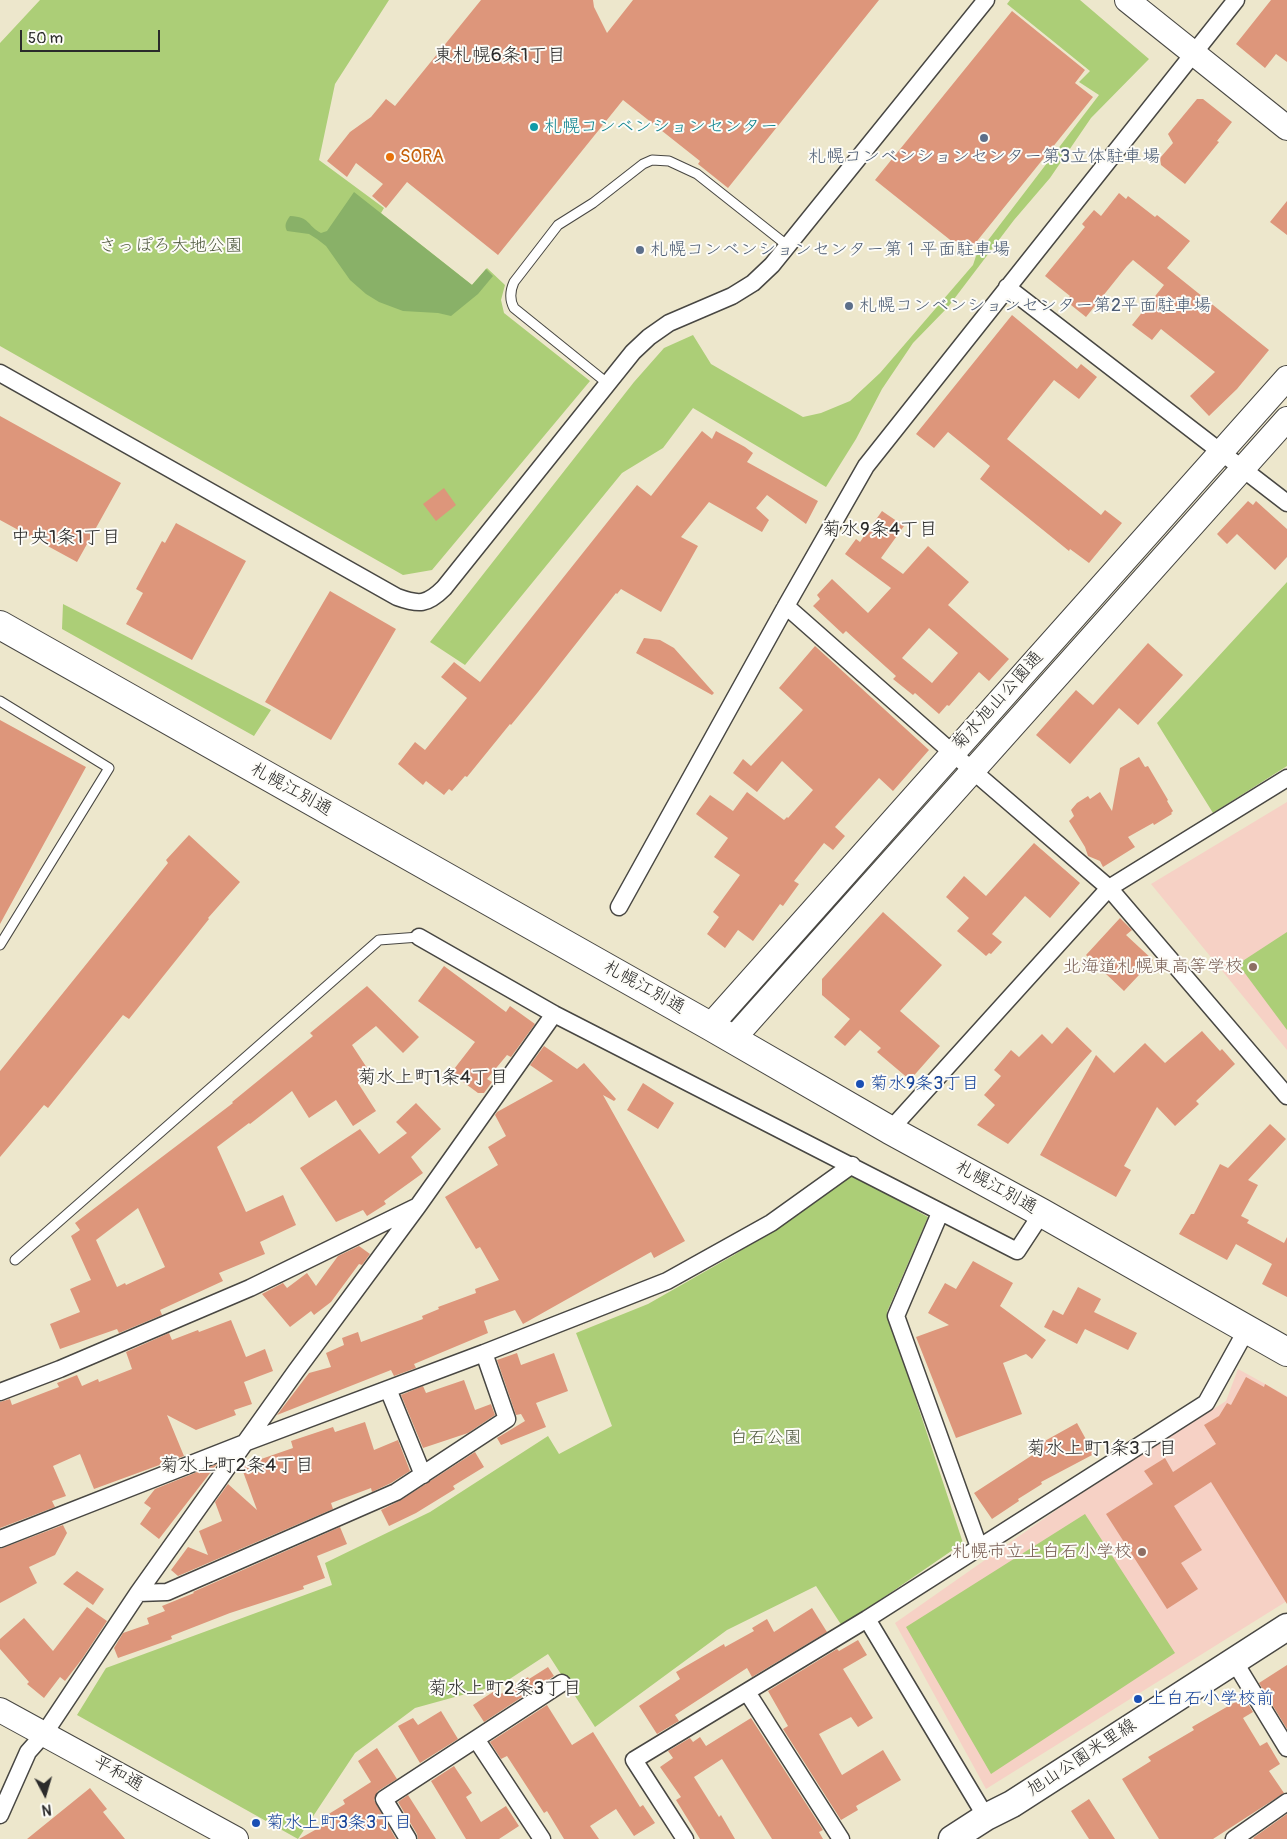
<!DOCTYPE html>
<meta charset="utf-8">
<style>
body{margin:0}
#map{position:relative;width:1287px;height:1839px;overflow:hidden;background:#ede7cc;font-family:Pangolin,sans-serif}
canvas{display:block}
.north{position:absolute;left:20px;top:1769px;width:50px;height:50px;-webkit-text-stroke:4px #fdfcf7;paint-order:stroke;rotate:174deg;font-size:14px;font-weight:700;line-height:20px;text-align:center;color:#2b2b2b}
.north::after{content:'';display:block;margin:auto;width:18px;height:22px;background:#2b2b2b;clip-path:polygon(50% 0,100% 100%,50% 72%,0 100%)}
.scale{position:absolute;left:20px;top:30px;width:140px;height:22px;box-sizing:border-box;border:2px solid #2b2b2b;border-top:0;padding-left:6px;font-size:15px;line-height:18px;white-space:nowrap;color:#2b2b2b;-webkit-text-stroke:4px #fdfcf7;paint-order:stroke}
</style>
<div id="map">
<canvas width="1287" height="1839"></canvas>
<div class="north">N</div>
<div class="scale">50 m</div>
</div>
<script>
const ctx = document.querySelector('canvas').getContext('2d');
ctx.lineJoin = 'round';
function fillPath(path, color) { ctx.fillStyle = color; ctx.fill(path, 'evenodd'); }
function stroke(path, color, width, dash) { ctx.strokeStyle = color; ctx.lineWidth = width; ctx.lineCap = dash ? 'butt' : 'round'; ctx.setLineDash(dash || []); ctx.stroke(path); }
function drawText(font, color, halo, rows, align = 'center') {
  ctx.font = font + ' Pangolin,"Klee One",sans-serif'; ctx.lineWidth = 4; ctx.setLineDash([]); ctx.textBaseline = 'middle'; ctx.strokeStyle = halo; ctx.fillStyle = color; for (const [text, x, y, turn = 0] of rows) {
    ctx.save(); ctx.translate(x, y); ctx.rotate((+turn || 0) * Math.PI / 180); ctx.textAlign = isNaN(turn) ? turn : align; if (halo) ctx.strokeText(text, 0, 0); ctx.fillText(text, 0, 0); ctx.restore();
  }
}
fillPath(new Path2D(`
 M1287 802V1050L1151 884Z
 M1238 1369 1287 1396V1601L986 1789 895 1623 1065 1504 1226 1401Z`), '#f6d1c5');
fillPath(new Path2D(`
 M40 0H389L335 84 319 160 384 208 381 213 472 285 487 268 505 285 501 300 504 313 590 381 432 570 403 575 0 346V43Z
 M1010 0H1080L1149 59 1091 118 1050 178 1014 220 948 307 913 343 882 389 856 439 826 487 693 408 663 448 622 473 465 665 430 642 634 382 664 348 693 335 711 364 803 417 821 413 850 401 880 373 973 265 976 256 1099 95 1079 82 1090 71 1007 4Z
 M1287 582V766L1213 813 1157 723Z
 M63 604 271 710 254 736 62 629Z
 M1287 932V1030L1238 964Z
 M853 1175 928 1217 887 1312 963 1543 842 1626 816 1586 727 1630 595 1727 548 1654 502 1684 415 1708 355 1753 298 1839 77 1715 106 1668 332 1585 325 1563 430 1512 548 1436 559 1454 612 1426 576 1333 648 1304 734 1255Z
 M1085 1514 1175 1653 991 1774 906 1627Z`), '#acce77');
fillPath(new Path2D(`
 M354 192 472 285 486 269 493 276 478 294 451 316 438 313 403 311 379 302 366 294 350 280 326 246 317 239 309 234 287 231C284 225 286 222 290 216 311 217 306 225 321 233L327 231Z`), '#89b168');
fillPath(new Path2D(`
 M481 0H593L594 7 607 33 633 0H879L728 188 698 164 700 161 623 100 498 255 407 182 386 208 372 196 383 184 356 163 347 177 327 161 350 132 371 117 386 99 395 106Z
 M1271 0H1287V62L1276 54 1265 68 1236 44Z
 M1012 11 1085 70 1075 83 1093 97 969 251 956 241 954 243 875 180Z
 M1197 99H1203L1232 122 1217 141 1219 142 1185 184 1161 165 1160 158 1173 143 1168 134Z
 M1119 193 1126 199 1128 196 1155 217 1157 215 1190 241 1167 268 1269 350 1237 389 1209 416 1190 396 1215 372 1161 329 1152 340 1132 325 1164 285 1133 260 1127 266 1086 317 1066 301 1070 296 1045 276 1085 227 1082 224 1094 210 1101 216Z
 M1287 201V235L1270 222Z
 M1012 315 1077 369 1081 364 1097 377 1079 399 1054 380 1007 439 1101 515 1105 510 1122 523 1089 563 1070 549 1069 551 980 479 990 466 948 432 934 448 916 434Z
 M0 416 121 483 77 562 0 520Z
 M702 431 712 439 716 431 745 447 753 453 747 462 818 501 806 524 767 495 756 508 769 520 762 532 709 502 681 537 698 546 661 612 621 589 617 594 616 593 538 692 511 725 510 724 467 777 465 776 452 791 449 789 444 795 426 781 423 785 398 764 415 742 425 750 467 698 441 677 454 662 480 682 637 485 651 496Z
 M444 488 456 505 436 521 423 504Z
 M1248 501 1253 505 1256 501 1287 529V557L1275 570 1237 534 1227 544 1217 534Z
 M882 511 904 526 881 558 903 574 928 546 969 582 948 605 1009 659 989 681 979 672 949 706 947 705 939 714 915 693 913 695 893 679 896 676 846 631 843 634 813 606 820 599 817 595 832 579 868 613 891 588 845 554 856 539 860 542ZM929 628 958 653 932 683 902 658Z
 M176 523 246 561 192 660 126 624 143 593 136 589 162 541 165 543Z
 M330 591 396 629 331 740 265 702Z
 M644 638 660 640 674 648 714 693 712 695 636 653Z
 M1148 643 1183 675 1138 725 1119 708 1070 764 1036 735 1076 690 1093 705Z
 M815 646 929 750 893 791 879 778 835 827 845 836 833 850 824 843 794 881 799 884 783 906 780 904 753 941 738 930 725 948 707 934 719 917 713 912 740 875 714 857 728 838 696 814 710 795 733 811 747 792 784 820 787 817 788 818 813 790 782 761 757 792 733 773 743 759 751 766 803 710 779 688Z
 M0 720 86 767 0 924Z
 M1139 757 1145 767 1148 766 1168 800 1167 801 1173 811 1171 813 1172 814 1154 825 1153 823 1128 837 1135 847 1103 867 1100 861 1088 856 1085 847 1069 821 1074 816 1071 810 1077 803 1088 796 1090 799 1100 792 1112 811 1120 768Z
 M189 835 240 882 208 918 209 919 129 1019 123 1015 48 1108 44 1105 0 1157V1071L168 863 166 860Z
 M1034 843 1080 883 1050 918 1025 896 992 934 1002 942 991 954 989 953 986 956 957 931 969 918 946 897 964 876 986 896Z
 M883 912 942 965 900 1011 940 1046 910 1080 877 1052 881 1048 860 1030 845 1046 834 1037 850 1019 822 995V979Z
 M1120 918 1132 930 1126 935 1153 960 1124 991 1086 955Z
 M444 966 506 1012 510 1006 535 1024 511 1057 507 1055 487 1079 492 1082 484 1093H478L451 1073 475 1042 418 1001Z
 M367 986 419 1037 403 1053 376 1026 352 1045 371 1074 358 1083 376 1111 353 1126 336 1100 309 1118 292 1091 250 1124 249 1123 217 1147 246 1212 283 1195 296 1225 260 1242 265 1254 219 1273 223 1281 160 1310 162 1315 119 1333 117 1329 60 1349 50 1324 80 1312 70 1289 91 1280 71 1236 80 1230 75 1223 233 1103 232 1102 313 1036 310 1033ZM138 1208 165 1267 126 1285 125 1283 117 1287 96 1240Z
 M1067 1027 1092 1051 1008 1144 977 1125 995 1105 984 1095 1001 1076 994 1070 1011 1050 1019 1057 1042 1034 1052 1044Z
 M1202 1031 1220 1051 1222 1049 1235 1064 1196 1101 1199 1104 1175 1126 1157 1107 1124 1166 1131 1170 1116 1197 1040 1155 1096 1055 1114 1073 1145 1043 1165 1063Z
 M544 1046 577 1069 584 1063 616 1099 614 1101 603 1095 685 1241 654 1258 651 1252 523 1324 515 1310 484 1321 488 1333 414 1364 416 1368 394 1376 391 1370 277 1415 309 1373 331 1367 326 1353 344 1345 342 1338 358 1332 361 1342 423 1319 422 1316 439 1309 438 1307 476 1293 475 1289 499 1280 480 1247 476 1249 445 1197 498 1165 488 1147 506 1136 495 1115 497 1112 553 1081 530 1065Z
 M643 1083 674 1103 658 1129 627 1110Z
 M416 1103 441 1129 411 1157 423 1173 384 1201 386 1204 367 1216 363 1210 336 1222 300 1168 360 1129 379 1154 407 1133 396 1122Z
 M1270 1124 1286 1139 1248 1180 1258 1185 1241 1216 1249 1220 1247 1223 1284 1243 1287 1237V1297L1262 1284 1272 1264 1236 1244 1227 1260 1179 1234 1191 1214H1194L1220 1164 1228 1168Z
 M359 1246 370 1254 362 1265 359 1264 331 1302 314 1315 311 1311 290 1327 262 1294 283 1283 287 1288 307 1273 316 1286 338 1256Z
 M973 1261 1013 1283 1000 1306 1046 1340 1032 1359 1026 1354 1003 1363 1022 1414 956 1438 916 1337 949 1325 928 1313 945 1283 956 1289Z
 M1078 1287 1101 1299 1094 1312 1137 1333 1128 1350 1085 1329 1077 1344 1044 1327 1053 1310 1063 1315Z
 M231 1320 246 1357 265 1349 273 1371 244 1382 252 1404 234 1410 236 1415 196 1430 167 1415 184 1456 94 1489 80 1454 53 1466 66 1496 52 1501 55 1507 0 1528V1402L10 1399 12 1405 59 1387 57 1383 77 1375 82 1386 98 1379 99 1382 132 1369 126 1352 169 1333 172 1340 198 1330 199 1332Z
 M517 1353 521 1365 554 1353 568 1391 536 1403 546 1427 501 1445 497 1438 525 1421 521 1414 516 1415 497 1360Z
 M1246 1377 1264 1387 1265 1384 1287 1397V1604L1211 1482 1174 1506 1202 1550 1181 1563 1198 1589 1167 1609 1106 1514 1153 1484 1144 1471 1165 1458 1173 1472 1216 1444 1204 1425 1219 1416 1227 1403 1231 1405Z
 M464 1380 475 1410 491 1404 495 1415 468 1433 423 1448 401 1395 423 1386 426 1393Z
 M365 1422 374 1450 398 1440 410 1471 391 1483 372 1492 371 1488 331 1503 333 1509 178 1576 171 1570 188 1547 208 1555 199 1531 222 1521 215 1502 228 1484 257 1510 241 1466 293 1448 291 1441 333 1427 335 1432Z
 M1077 1423 1094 1454 1041 1482 1042 1484 1018 1499 1019 1501 992 1519 974 1493 1034 1454 1032 1450 1035 1448 1034 1447Z
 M475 1452 484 1467 453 1486 455 1489 416 1513 389 1526 381 1510 401 1500Z
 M217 1464 159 1539 140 1524 151 1508 144 1503 155 1489Z
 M63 1525 67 1533 55 1555 29 1567 37 1583 0 1603V1549Z
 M340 1527 347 1544 317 1556 325 1578 303 1586 304 1589 230 1613 171 1636 172 1639 118 1658 114 1648 123 1633 149 1624 147 1618 165 1611 162 1606 194 1593 193 1592Z
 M77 1571 104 1589 93 1605 63 1584Z
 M87 1607 107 1621 82 1659 65 1681 60 1677 44 1698 27 1684 29 1682 0 1649V1639L24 1618 53 1651Z
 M812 1608 827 1632 752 1677 747 1668 675 1715 679 1721 657 1734 639 1706 680 1679 676 1672 724 1644 725 1647 754 1631 752 1628 767 1619 774 1632Z
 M858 1640 867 1655 843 1669 873 1718 858 1727 851 1717 819 1734 842 1775 883 1750 901 1780 856 1806 858 1810 841 1820 783 1729 788 1726 768 1691 837 1649 839 1651Z
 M1287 1665V1729L1259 1683Z
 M548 1667 554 1676 484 1722 473 1705 496 1690 499 1695 528 1677 529 1679Z
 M1244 1697 1253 1712 1243 1718 1260 1746 1267 1742 1280 1764 1269 1771 1284 1793 1213 1839H1159L1122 1779 1151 1761 1148 1757 1194 1730 1192 1727Z
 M547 1705 572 1745 593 1732 640 1807 643 1805 655 1823 634 1836 616 1809 590 1826 599 1839H564L547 1811 544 1813 507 1756 501 1759 490 1742Z
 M441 1711 458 1739 420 1763 398 1726 413 1718 418 1725Z
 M751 1718 823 1830 819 1832 823 1839H772L722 1759 694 1777 719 1817 721 1815 735 1839H700L676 1800 681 1797 660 1767 673 1758 668 1751 690 1738 693 1742 700 1737 706 1746Z
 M377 1748 397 1779 378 1791 374 1800 396 1839H299L331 1821 327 1815 345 1804 343 1800 371 1782 358 1761Z
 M454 1766 472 1793 466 1797 481 1822 506 1806 519 1826 499 1839H466L431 1781Z
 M90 1788 107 1809 103 1812 125 1839H27Z
 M408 1795 436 1839H418L417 1834 398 1802Z
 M1089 1799 1115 1839H1089L1071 1811Z
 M1287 1814V1839H1254L1253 1838Z`), '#dd967b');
const lane = new Path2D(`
 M607 383 514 308C509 299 510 291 514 282L558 225 593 203 643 164 652 160 669 161 697 174 788 246
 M0 701 109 768 0 945
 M15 1260 379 940 419 937`);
const street = new Path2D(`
 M1007 287 1287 503
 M0 373 397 597C419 605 427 605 444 588L633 352 649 337 669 323 732 296 753 283 772 265 986 0
 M786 606 973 771 1109 888 1287 1096
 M619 907 786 606 866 466 1236 0
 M419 937 554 1014 1017 1251 1042 1213
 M890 1130 1109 888 1287 778
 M940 1213 896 1316 979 1547
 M388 1389 423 1475
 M0 1392 60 1369 250 1288 416 1207
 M0 1539 247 1442 484 1353
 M138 1593 167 1592 396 1492 507 1419 484 1353 667 1281 771 1223 852 1165
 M867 1619 986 1817
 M1234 1661 1287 1748
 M747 1692 841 1839
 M476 1739 542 1839
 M0 1815 28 1752 44 1734 138 1593 296 1371 418 1206 554 1014
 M408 1839 384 1799 562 1683
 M685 1839 634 1760 867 1619 1206 1403 1247 1329
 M1234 1839 1287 1802`);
const secondary = new Path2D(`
 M1127 0 1287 128
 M710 1026 1287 378
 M733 1039 1287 419
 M0 1710 236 1839`);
const primary = new Path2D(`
 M952 1839 986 1817 1012 1804 1287 1627`);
const highway = new Path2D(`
 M0 625 710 1026 890 1130 1042 1213 1287 1352`);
stroke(lane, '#484743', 11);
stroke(street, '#484743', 19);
stroke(secondary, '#484743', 26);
stroke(primary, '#484743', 29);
stroke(highway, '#484743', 30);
stroke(lane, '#fff', 9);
stroke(street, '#fff', 16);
stroke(secondary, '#fff', 24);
stroke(primary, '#fff', 26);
stroke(highway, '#fff', 28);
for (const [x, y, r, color] of [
 [534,127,5,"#0f9aa8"],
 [984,138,5,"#5c6f8a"],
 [390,157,5,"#e8710a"],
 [640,250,5,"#5c6f8a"],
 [849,306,5,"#5c6f8a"],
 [1253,967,5,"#8d6e63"],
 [860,1084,5,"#1a4fb4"],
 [1142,1552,5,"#8d6e63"],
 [1138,1699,5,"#1a4fb4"],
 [256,1823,5,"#1a4fb4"]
]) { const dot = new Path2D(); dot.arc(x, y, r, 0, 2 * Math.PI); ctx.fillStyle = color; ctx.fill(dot); stroke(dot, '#fdfcf7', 2); }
drawText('18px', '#0d838f', '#fdfcf7', [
 ["札幌コンベンションセンター",544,127]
], 'left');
drawText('18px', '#c56008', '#fdfcf7', [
 ["SORA",400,157]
], 'left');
drawText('18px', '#4e5e75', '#fdfcf7', [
 ["札幌コンベンションセンター第3立体駐車場",984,157,"center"],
 ["札幌コンベンションセンター第１平面駐車場",650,250],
 ["札幌コンベンションセンター第2平面駐車場",859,306]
], 'left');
drawText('18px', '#525c42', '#fdfcf7', [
 ["さっぽろ大地公園",171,246],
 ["白石公園",766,1438]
]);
drawText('18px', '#2b2b2b', '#fdfcf7', [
 ["菊水旭山公園通",998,701,-48],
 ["札幌江別通",291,790,29],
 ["札幌江別通",644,988,29],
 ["札幌江別通",996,1188,29],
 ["旭山公園米里線",1082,1758,-33],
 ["平和通",118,1774,29]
]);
drawText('18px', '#785e54', '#fdfcf7', [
 ["北海道札幌東高等学校",1243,967],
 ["札幌市立上白石小学校",1132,1552]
], 'right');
drawText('18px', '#164399', '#fdfcf7', [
 ["菊水9条3丁目",870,1084],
 ["上白石小学校前",1148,1699],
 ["菊水上町3条3丁目",266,1823]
], 'left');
drawText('19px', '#2b2b2b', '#fdfcf7', [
 ["東札幌6条1丁目",500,56],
 ["菊水9条4丁目",880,530],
 ["中央1条1丁目",66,538],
 ["菊水上町1条4丁目",433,1078],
 ["菊水上町1条3丁目",1102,1449],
 ["菊水上町2条4丁目",237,1466],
 ["菊水上町2条3丁目",505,1689]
]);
</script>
